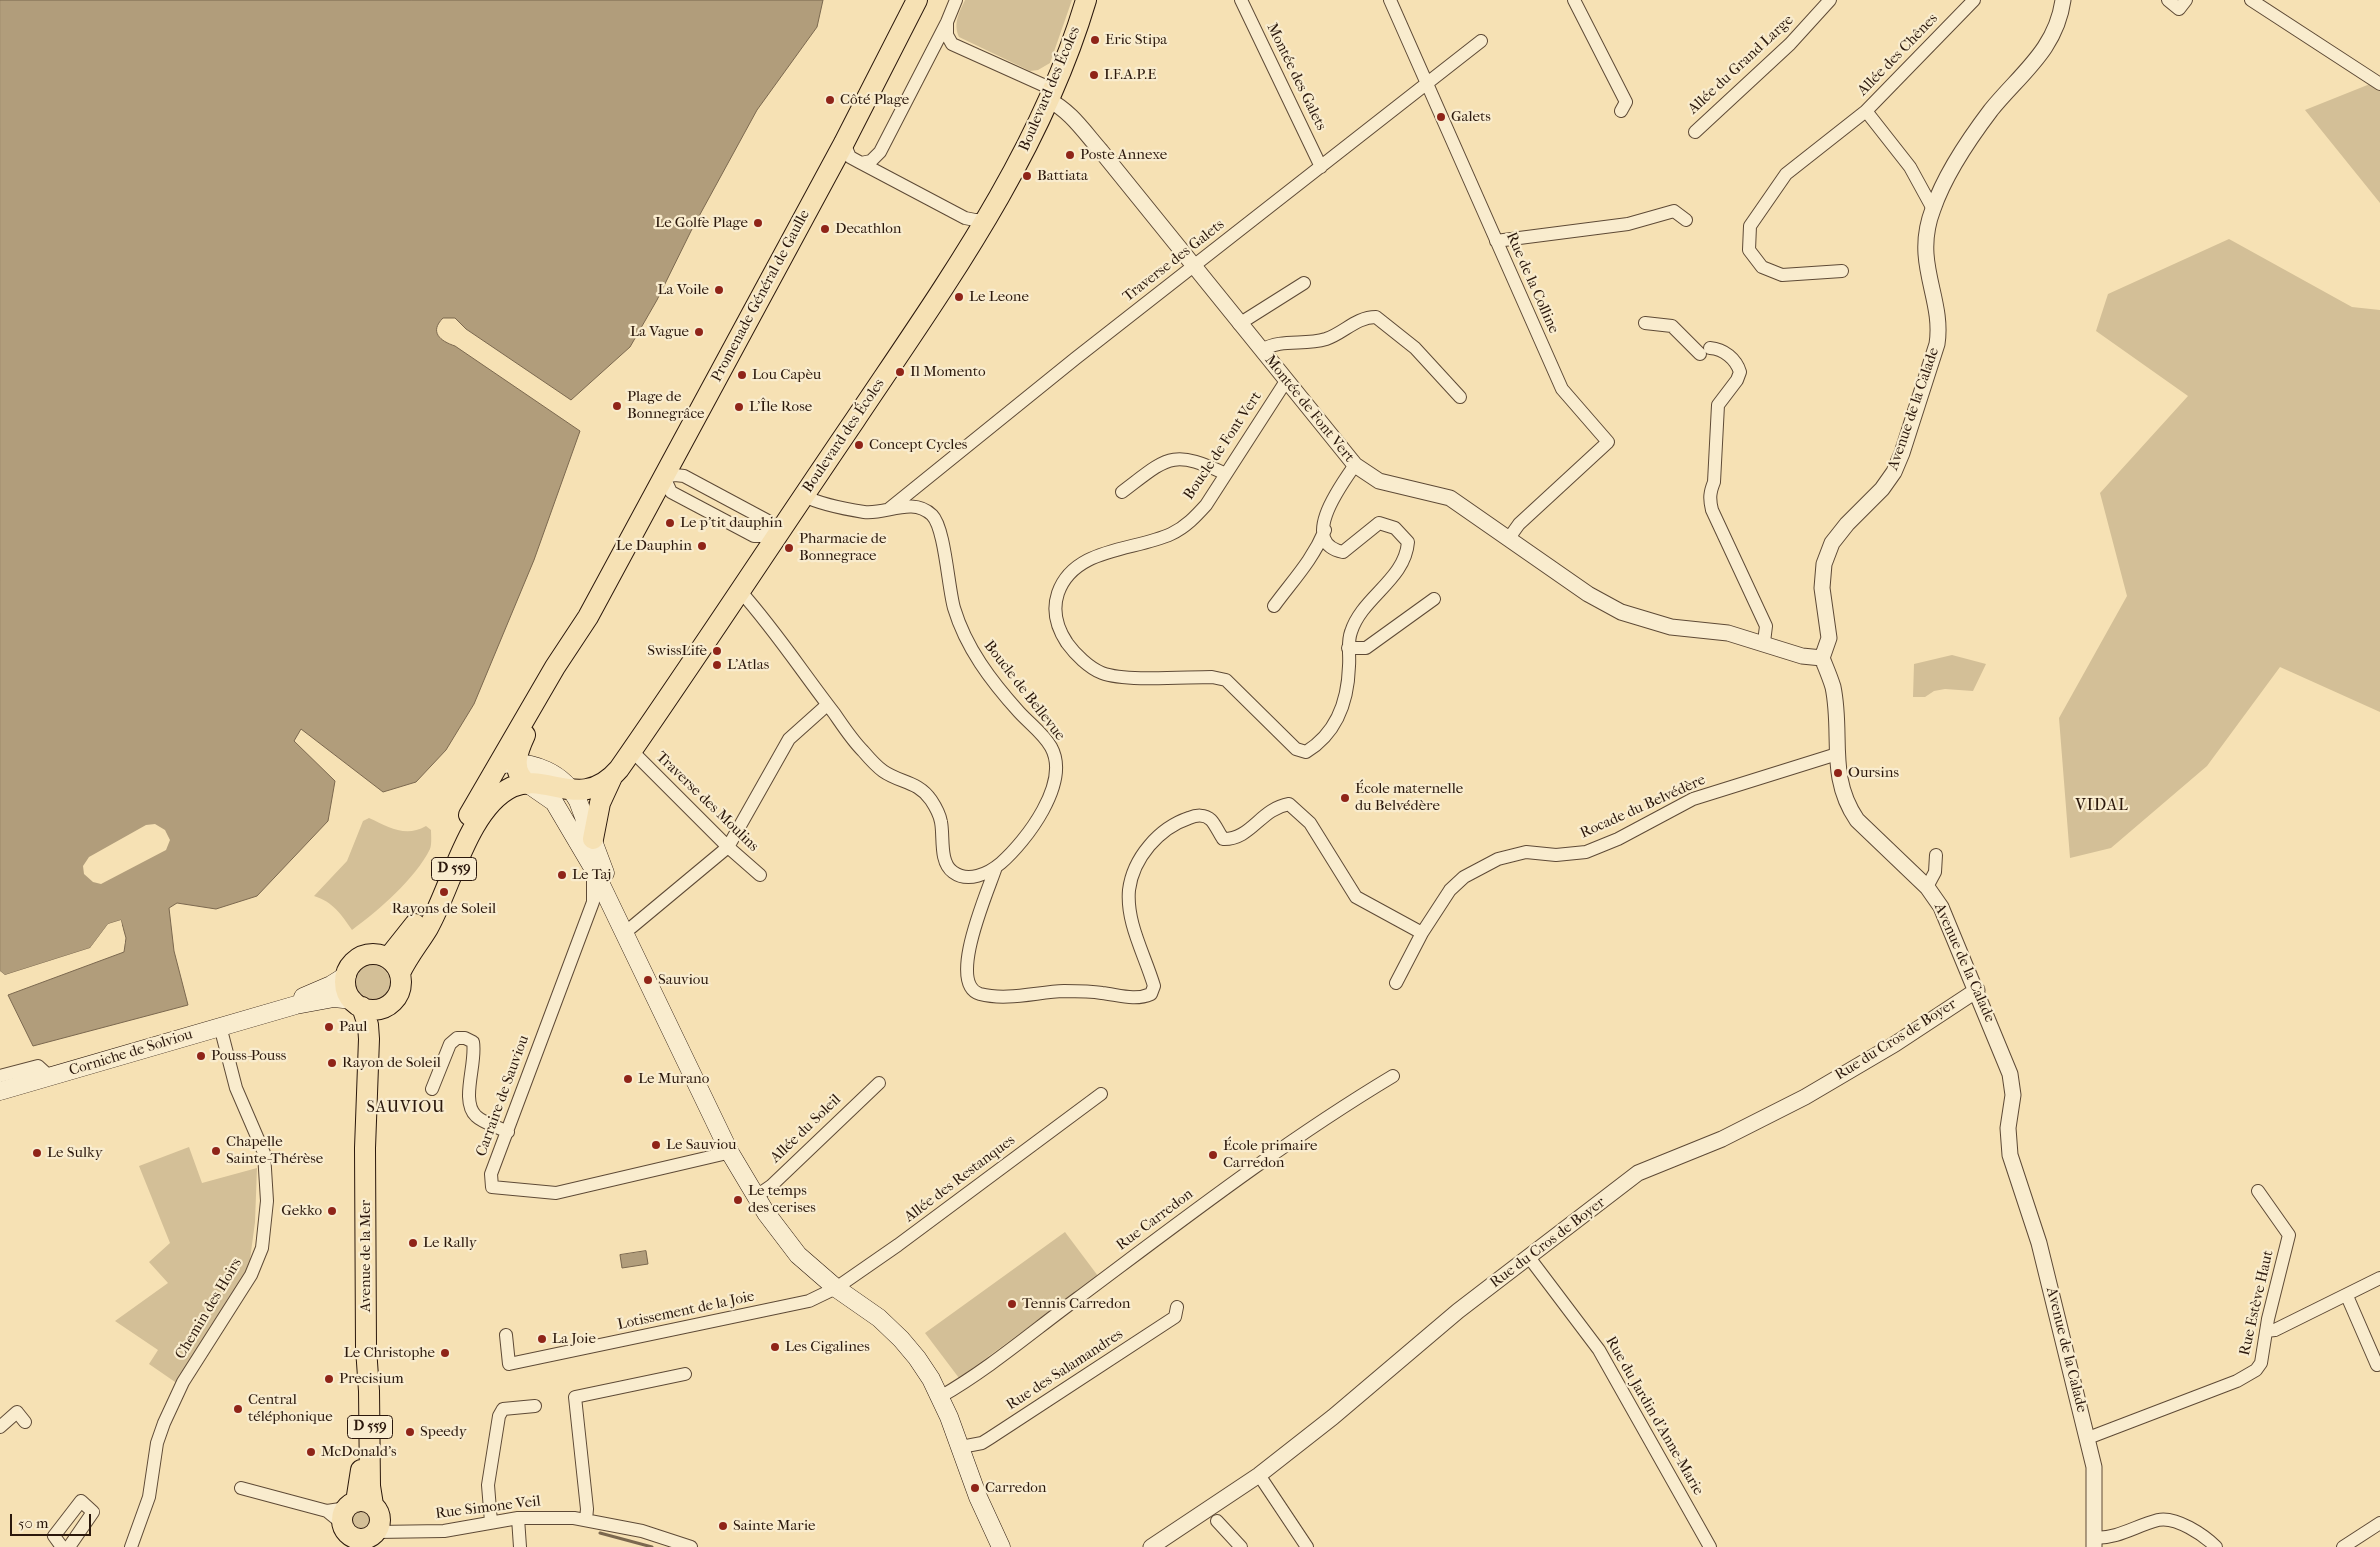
<!DOCTYPE html>
<meta charset="utf-8">
<style>
body{margin:0}
#map{position:relative;width:2380px;height:1547px;overflow:hidden;background:#f6e1b4;font-family:"IM FELL French Canon",serif}
canvas{display:block}
.scale{position:absolute;left:10px;top:1514px;width:81px;height:22px;box-sizing:border-box;border:2px solid #2b180c;border-top:0;padding-left:6px;font-size:15px;line-height:18px;white-space:nowrap;color:#2b180c;-webkit-text-stroke:4px #f9ecce;paint-order:stroke}
</style>
<div id="map">
<canvas width="2380" height="1547"></canvas>
<div class="scale">50 m</div>
</div>
<script>
const ctx = document.querySelector('canvas').getContext('2d');
ctx.lineJoin = 'round';
function fillPath(path, color) { ctx.fillStyle = color; ctx.fill(path, 'evenodd'); }
function stroke(path, color, width, dash) { ctx.strokeStyle = color; ctx.lineWidth = width; ctx.lineCap = dash ? 'butt' : 'round'; ctx.setLineDash(dash || []); ctx.stroke(path); }
function drawText(font, color, halo, rows, align = 'center') {
  ctx.font = font + ' "IM FELL French Canon",serif'; ctx.lineWidth = 4.5; ctx.setLineDash([]); ctx.textBaseline = 'middle'; ctx.strokeStyle = halo; ctx.fillStyle = color; for (const [text, x, y, turn = 0] of rows) {
    ctx.save(); ctx.translate(x, y); ctx.rotate((+turn || 0) * Math.PI / 180); ctx.textAlign = isNaN(turn) ? turn : align; if (halo) ctx.strokeText(text, 0, 0); ctx.fillText(text, 0, 0); ctx.restore();
  }
}
fillPath(new Path2D(`
 M965 0H1072L1050 63 1038 70 1030 71 959 37C953 23 959 13 965 0Z
 M2380 80V203L2305 110Z
 M2229 239 2352 307 2380 310V712L2280 667 2207 766 2111 848 2070 858 2059 718 2127 596 2100 493 2188 396 2096 331 2108 294Z
 M1952 655 1986 664 1973 691 1945 689 1934 691 1925 697H1913L1914 664Z
 M369 818C389 827 405 838 426 826L431 830C431 835 432 844 430 849 415 879 379 910 352 930 341 914 333 902 314 896L347 861 363 821Z
 M354 983a18 18 0 1 1 36 0a18 18 0 1 1-36 0Z
 M189 1147 202 1183 257 1168 255 1222 249 1267 178 1384 149 1364 158 1350 115 1321 168 1283 149 1262 170 1243 139 1166Z
 M1065 1232 1098 1276 959 1378 925 1333Z
 M351 1504 377 1510C394 1547 319 1544 351 1504Z`), '#d3bf97');
const water = new Path2D(`
 M0 0H823L817 27 757 110 692 229 657 300 630 347 571 400 466 329 455 318H443C429 332 440 341 455 346L580 431 534 560 474 704 446 750 416 782 383 792 301 729 294 741 335 781 328 821 257 896 216 909 177 903 169 908 174 951 188 1005 33 1046 8 995 124 952 126 938 121 920 108 924 90 948 5 975 0 971Z
 M646 1251 648 1264 622 1268 620 1255Z`);
fillPath(water, '#b19d7b');
stroke(water, '#7b684f', 1);
fillPath(new Path2D(`
 M155 824 165 830 170 840 166 850 101 884 93 882 84 874 83 866 89 857 146 825Z
 M121 920 125 943 123 944 120 923 109 926 91 950 6 977 0 974V971L5 975 90 948 108 924Z`), '#f6e1b4');
stroke(new Path2D(`
 M600 1533 652 1547`), '#7b684f', 3);
const minor = new Path2D(`
 M1241 0 1321 167
 M1390 0 1562 389 1608 442 1519 524 1509 538
 M1574 0 1626 102 1621 111
 M2168 0 2179 9 2186 0
 M2251 0 2380 84
 M947 22V35L952 44 1052 89
 M1866 111 1910 167 1933 209
 M1695 132 1790 44 1830 0
 M844 143 850 157 861 163 871 161 880 152 947 22 956 0
 M861 163 965 218 975 220H987
 M1496 241 1628 224 1674 211 1686 220
 M1842 271 1782 275 1762 267 1749 250 1750 226 1786 174 1866 111 1974 0
 M1645 323 1672 326 1700 354
 M1239 324 1304 283
 M1710 348C1724 349 1736 359 1740 372L1737 380 1718 405 1714 482C1710 492 1709 498 1712 510L1766 626 1764 642
 M1261 350C1283 338 1303 346 1326 339 1344 333 1356 317 1376 317L1415 348 1460 397
 M1286 381 1206 505C1196 516 1186 527 1171 534 1134 551 1074 547 1058 593 1052 611 1057 628 1067 643 1075 654 1089 668 1102 673 1126 682 1184 677 1212 677L1226 680 1296 749 1306 752C1337 733 1348 701 1349 666 1350 655 1347 643 1351 632 1362 597 1405 580 1408 542L1395 528 1379 523 1343 552C1298 543 1341 485 1355 465
 M675 475 684 476 768 521V531L763 536H754L671 492 664 477Z
 M1122 492C1167 458 1171 448 1226 474
 M889 509 1076 358 1481 41
 M741 592C775 630 803 673 834 713 843 726 852 740 863 751 869 758 876 766 883 771 900 783 918 781 931 800 935 806 940 816 941 822 944 837 939 862 953 872 968 883 988 874 1001 863 1026 841 1071 783 1051 747 1043 733 1030 724 1019 712 991 681 966 648 954 608 948 587 945 528 932 515 912 496 886 515 864 512 845 509 820 504 804 496
 M1274 606C1293 580 1312 561 1325 530
 M1348 648H1366L1434 599
 M632 751 728 847 760 875
 M996 867C989 889 946 984 980 994 1007 1001 1037 992 1064 991 1076 991 1090 991 1102 993 1119 995 1135 1001 1151 994L1154 986C1145 955 1126 923 1129 890 1133 858 1159 828 1189 818 1196 815 1205 814 1211 820 1215 824 1219 833 1223 839 1251 840 1260 809 1289 804L1310 823 1356 897 1422 933 1450 890 1464 877 1498 859 1526 852 1556 855 1586 852 1618 839 1693 799 1837 754
 M593 870V902L491 1174 492 1187 556 1193 723 1154 729 1151
 M1927 887 1935 872 1936 855
 M627 931 728 847 789 739 827 705
 M1396 983 1422 933
 M0 1076 38 1066 50 1077
 M432 1089 450 1044 457 1038H465L473 1042C477 1063 460 1101 476 1116 483 1123 498 1127 508 1132
 M755 1197 771 1186 879 1083
 M1528 1256 1599 1350 1710 1547
 M2347 1296 2377 1365 2380 1364
 M2266 1331 2275 1330 2380 1278
 M506 1335 509 1364 809 1301 836 1288 898 1245 1101 1094
 M940 1397C989 1369 1033 1331 1078 1298 1181 1221 1283 1142 1393 1076
 M0 1427 17 1412 25 1422
 M2088 1438 2237 1381 2256 1370 2261 1363 2268 1319 2289 1235 2258 1191
 M961 1447 982 1443 990 1438 1175 1317 1177 1307
 M1259 1475 1307 1547
 M241 1488 327 1511 347 1508
 M327 1511 343 1524
 M518 1518 520 1547
 M586 1520 587 1509 575 1397 685 1374
 M1217 1521 1241 1547
 M491 1522 488 1485 499 1416 503 1409 535 1406
 M376 1532 444 1531 518 1518H574L642 1531 691 1547
 M2095 1538C2119 1538 2135 1526 2158 1520 2176 1516 2204 1535 2216 1547
 M62 1547 54 1536 81 1501 93 1512 69 1547
 M131 1547 149 1497 157 1443 164 1423 183 1382 251 1275 262 1248 267 1201 264 1153 236 1088 220 1026
 M2343 1547 2380 1523`);
const tertiary = new Path2D(`
 M2063 0C2056 50 2020 74 1991 110 1969 139 1945 174 1933 209 1928 222 1925 239 1926 254 1928 285 1942 312 1937 344L1902 453 1894 472 1882 489 1847 524 1832 543 1824 564 1822 588 1829 638 1822 658C1826 668 1830 677 1833 687 1843 735 1827 776 1857 820L1927 887 1941 907 2010 1074 2013 1095 2008 1128 2010 1155 2039 1243 2094 1467V1547
 M1048 100C1070 110 1085 133 1101 151L1355 465 1379 481 1450 498 1588 594 1621 612 1671 627 1728 633 1802 656 1822 658
 M1151 1547 1259 1475 1333 1417 1458 1311 1638 1173 1722 1139 1805 1097 1895 1044 1977 990`);
const secondary = new Path2D(`
 M503 764C533 760 564 773 578 801L605 873
 M528 784 554 802 593 868 729 1151 766 1213 798 1255 836 1288 879 1318 901 1339 917 1358 931 1379 949 1417 978 1497 1001 1547
 M303 997 331 985 347 975
 M0 1091 296 1005 334 998 353 1000`);
const primary = new Path2D(`
 M525 735C517 752 510 771 528 784
 M469 815 555 667 588 617 844 143 917 0
 M593 839 600 803 612 777
 M345 982a28 28 0 1 1 56 0a28 28 0 1 1-56 0Z
 M388 958 415 924
 M400 973C408 956 419 943 428 928 451 888 468 808 512 787 547 771 581 813 619 769 699 654 776 536 855 420 944 287 1040 155 1086 0
 M362 1007 368 1025 369 1039 365 1148 366 1348 369 1391 370 1486 373 1505
 M342 1520a19 19 0 1 1 38 0a19 19 0 1 1-38 0Z
 M356 1502 361 1470`);
stroke(minor, '#5e4a36', 14);
stroke(tertiary, '#5e4a36', 17);
stroke(secondary, '#2b180c', 19);
stroke(primary, '#2b180c', 22);
stroke(minor, '#f9ecce', 12);
stroke(tertiary, '#f9ecce', 15);
stroke(secondary, '#f9ecce', 18);
stroke(primary, '#f6e1b4', 20);
for (const [x, y, r, color] of [
 [1095,40,5,"#8f2418"],
 [1094,75,5,"#8f2418"],
 [830,100,5,"#8f2418"],
 [1441,117,5,"#8f2418"],
 [1070,155,5,"#8f2418"],
 [1027,176,5,"#8f2418"],
 [758,223,5,"#8f2418"],
 [825,229,5,"#8f2418"],
 [719,290,5,"#8f2418"],
 [959,297,5,"#8f2418"],
 [699,332,5,"#8f2418"],
 [900,372,5,"#8f2418"],
 [742,375,5,"#8f2418"],
 [617,406,5,"#8f2418"],
 [739,407,5,"#8f2418"],
 [859,445,5,"#8f2418"],
 [670,523,5,"#8f2418"],
 [702,546,5,"#8f2418"],
 [789,548,5,"#8f2418"],
 [717,651,5,"#8f2418"],
 [717,665,5,"#8f2418"],
 [1838,773,5,"#8f2418"],
 [1345,798,5,"#8f2418"],
 [562,875,5,"#8f2418"],
 [444,892,5,"#8f2418"],
 [648,980,5,"#8f2418"],
 [329,1027,5,"#8f2418"],
 [201,1056,5,"#8f2418"],
 [332,1063,5,"#8f2418"],
 [628,1079,5,"#8f2418"],
 [656,1145,5,"#8f2418"],
 [216,1151,5,"#8f2418"],
 [37,1153,5,"#8f2418"],
 [1213,1155,5,"#8f2418"],
 [738,1200,5,"#8f2418"],
 [332,1211,5,"#8f2418"],
 [413,1243,5,"#8f2418"],
 [1012,1304,5,"#8f2418"],
 [542,1339,5,"#8f2418"],
 [775,1347,5,"#8f2418"],
 [445,1353,5,"#8f2418"],
 [329,1379,5,"#8f2418"],
 [238,1409,5,"#8f2418"],
 [410,1432,5,"#8f2418"],
 [311,1452,5,"#8f2418"],
 [975,1488,5,"#8f2418"],
 [723,1526,5,"#8f2418"]
]) { const dot = new Path2D(); dot.arc(x, y, r, 0, 2 * Math.PI); ctx.fillStyle = color; ctx.fill(dot); stroke(dot, '#f9ecce', 2); }
for (const [x, y, w] of [
 [454,869,45],
 [370,1427,45]
]) { const box = new Path2D(); box.roundRect(x - w / 2, y - 11.5, w, 23, 4); ctx.fillStyle = '#f9ecce'; ctx.fill(box); stroke(box, '#2b180c', 1); }
drawText('bold 14px', '#2b180c', null, [
 ["D 559",454,869],
 ["D 559",370,1427]
]);
drawText('15px', '#2b180c', '#f9ecce', [
 ["Eric Stipa",1105,40],
 ["I.F.A.P.E",1104,75],
 ["Côté Plage",840,100],
 ["Galets",1451,117],
 ["Poste Annexe",1080,155],
 ["Battiata",1037,176],
 ["Le Golfe Plage",748,223,"right"],
 ["Decathlon",835,229],
 ["La Voile",709,290,"right"],
 ["Le Leone",969,297],
 ["La Vague",689,332,"right"],
 ["Il Momento",910,372],
 ["Lou Capèu",752,375],
 ["Plage de",627,397],
 ["Bonnegrâce",627,414],
 ["L'Île Rose",749,407],
 ["Concept Cycles",869,445],
 ["Le p'tit dauphin",680,523],
 ["Pharmacie de",799,539],
 ["Bonnegrace",799,556],
 ["Le Dauphin",692,546,"right"],
 ["SwissLife",707,651,"right"],
 ["L'Atlas",727,665],
 ["Oursins",1848,773],
 ["École maternelle",1355,789],
 ["du Belvédère",1355,806],
 ["Le Taj",572,875],
 ["Rayons de Soleil",444,909,"center"],
 ["Sauviou",658,980],
 ["Paul",339,1027],
 ["Pouss-Pouss",211,1056],
 ["Rayon de Soleil",342,1063],
 ["Le Murano",638,1079],
 ["Chapelle",226,1142],
 ["Sainte-Thérèse",226,1159],
 ["Le Sauviou",666,1145],
 ["École primaire",1223,1146],
 ["Carredon",1223,1163],
 ["Le Sulky",47,1153],
 ["Le temps",748,1191],
 ["des cerises",748,1208],
 ["Gekko",322,1211,"right"],
 ["Le Rally",423,1243],
 ["Tennis Carredon",1022,1304],
 ["La Joie",552,1339],
 ["Les Cigalines",785,1347],
 ["Le Christophe",435,1353,"right"],
 ["Precisium",339,1379],
 ["Central",248,1400],
 ["téléphonique",248,1417],
 ["Speedy",420,1432],
 ["McDonald's",321,1452],
 ["Carredon",985,1488],
 ["Sainte Marie",733,1526]
], 'left');
drawText('15px', '#2b180c', '#f9ecce', [
 ["Allée des Chênes",1898,55,-46],
 ["Allée du Grand Large",1741,65,-43],
 ["Montée des Galets",1296,77,64],
 ["Boulevard des Écoles",1050,89,-67],
 ["Traverse des Galets",1174,261,-38],
 ["Rue de la Colline",1532,283,66],
 ["Promenade Général de Gaulle",761,296,-62],
 ["Montée de Font Vert",1309,409,51],
 ["Avenue de la Calade",1914,409,-71],
 ["Boulevard des Écoles",844,436,-56],
 ["Boucle de Font Vert",1223,446,-56],
 ["Boucle de Bellevue",1024,691,52],
 ["Traverse des Moulins",707,802,44],
 ["Rocade du Belvédère",1643,807,-24],
 ["Avenue de la Calade",1964,963,66],
 ["Rue du Cros de Boyer",1896,1040,-32],
 ["Corniche de Solviou",131,1053,-17],
 ["Carraire de Sauviou",503,1096,-70],
 ["Allée du Soleil",806,1129,-44],
 ["Allée des Restanques",960,1179,-37],
 ["Rue Carredon",1155,1220,-37],
 ["Rue du Cros de Boyer",1548,1243,-37],
 ["Avenue de la Mer",366,1256,-90],
 ["Rue Estève Haut",2257,1303,-77],
 ["Chemin des Hoirs",209,1309,-59],
 ["Lotissement de la Joie",686,1311,-12],
 ["Avenue de la Calade",2066,1350,76],
 ["Rue des Salamandres",1065,1370,-33],
 ["Rue du Jardin d'Anne-Marie",1654,1416,60],
 ["Rue Simone Veil",488,1508,-7]
]);
ctx.letterSpacing = '1px';
drawText('16px', '#2b180c', '#f9ecce', [
 ["VIDAL",2102,806],
 ["SAUVIOU",406,1108]
]);
ctx.letterSpacing = '0px';
</script>
